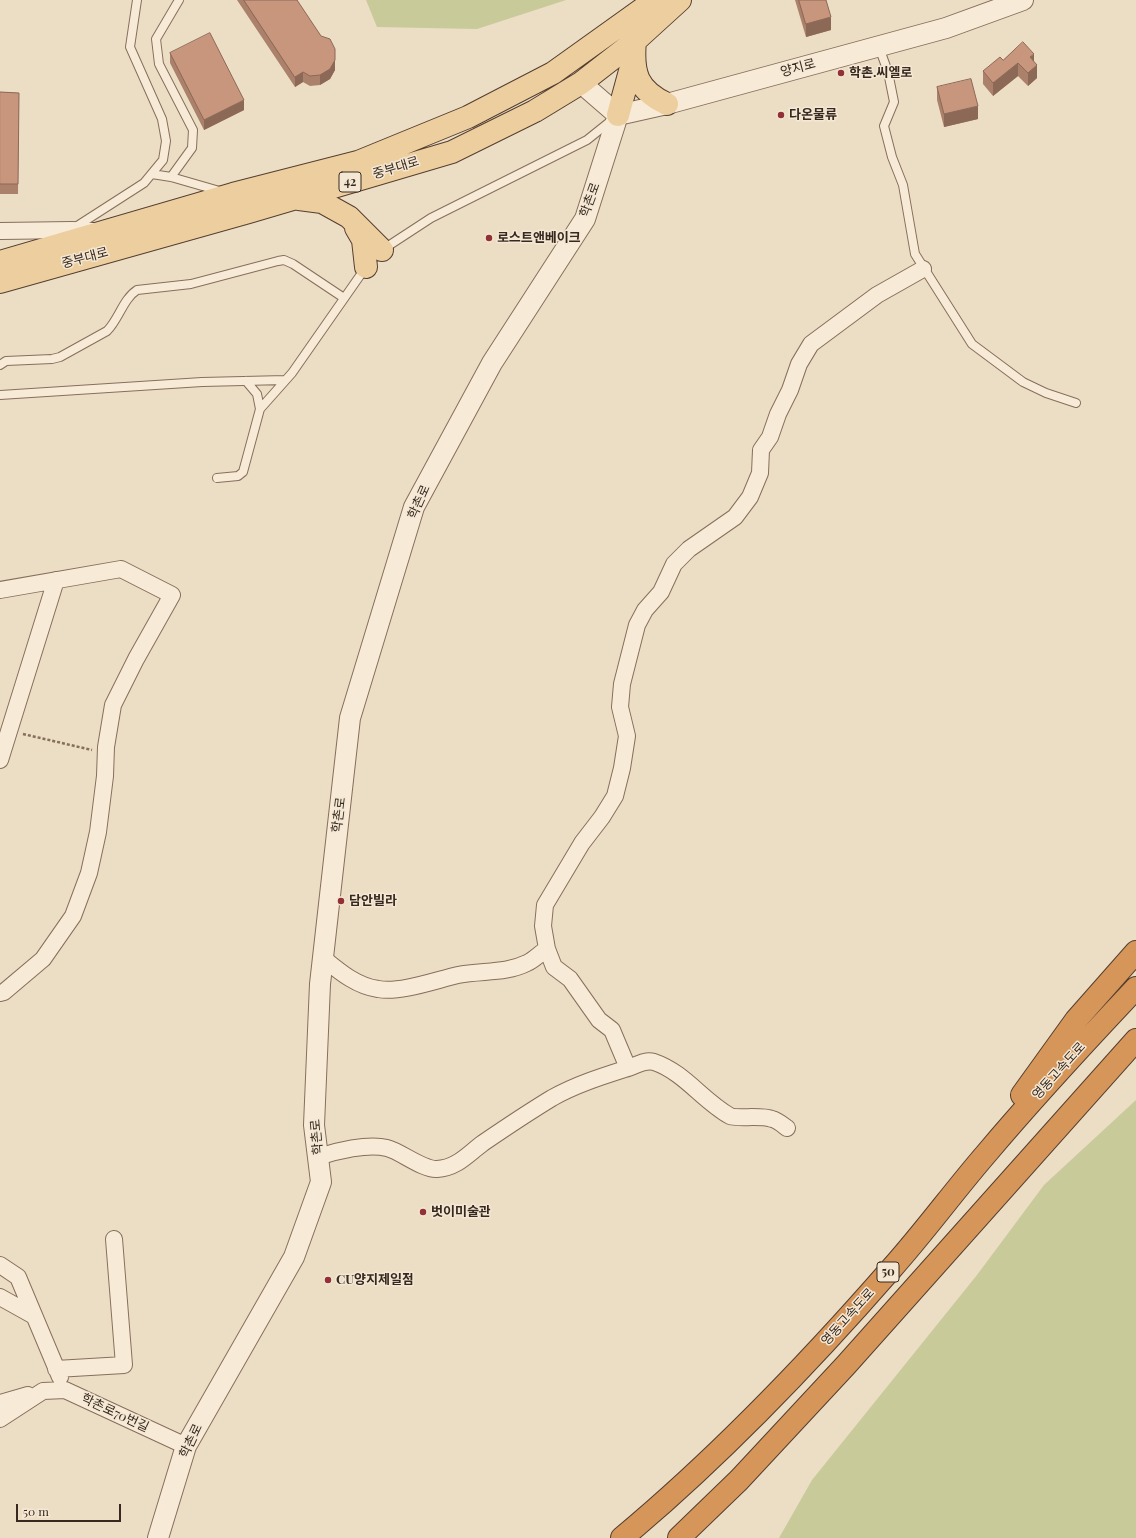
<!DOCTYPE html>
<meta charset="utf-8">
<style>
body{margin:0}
#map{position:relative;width:1136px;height:1538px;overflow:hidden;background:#ecddc5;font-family:"Playfair Display",serif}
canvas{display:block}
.scale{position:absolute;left:16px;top:1504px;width:105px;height:18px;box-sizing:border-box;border:2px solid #37291f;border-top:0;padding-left:5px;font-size:12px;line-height:14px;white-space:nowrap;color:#37291f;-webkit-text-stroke:3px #f4e8d4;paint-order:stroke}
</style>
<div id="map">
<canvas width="1136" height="1538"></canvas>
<div class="scale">50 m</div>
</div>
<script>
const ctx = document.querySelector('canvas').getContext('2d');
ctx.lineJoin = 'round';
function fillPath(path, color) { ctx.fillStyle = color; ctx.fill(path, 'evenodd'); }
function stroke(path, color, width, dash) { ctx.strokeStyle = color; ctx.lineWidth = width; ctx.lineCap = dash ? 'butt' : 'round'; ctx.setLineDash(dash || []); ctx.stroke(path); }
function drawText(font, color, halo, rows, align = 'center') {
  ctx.font = font + ' "Playfair Display","Noto Sans KR",serif'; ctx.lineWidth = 3; ctx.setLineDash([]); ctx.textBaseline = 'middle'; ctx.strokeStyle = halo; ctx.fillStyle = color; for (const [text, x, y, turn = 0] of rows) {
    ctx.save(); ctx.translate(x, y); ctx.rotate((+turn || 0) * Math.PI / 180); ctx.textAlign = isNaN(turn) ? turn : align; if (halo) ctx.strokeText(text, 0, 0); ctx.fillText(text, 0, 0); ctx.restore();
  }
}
fillPath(new Path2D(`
 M366 0H566L477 29 377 27Z
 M1136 1100V1538H779L812 1480 977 1275 1044 1185Z`), '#c8ca99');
const service = new Path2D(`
 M879 47 888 72 894 102 884 126 892 157 903 185 915 254 972 344 1023 382 1046 393 1076 403
 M152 174 171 177 223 192
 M171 177 192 148 193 130 159 64 156 39 179 0
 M74 228 144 183 163 160 166 141 162 119 130 47 137 0
 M382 250 431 218 587 140 612 120
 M0 365 6 361 52 359 60 357 107 331C119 319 123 299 137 290L191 284 278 261 284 260 293 264 344 298
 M246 381 257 394 260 409
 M0 395 202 382 285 380
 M217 478 238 476 243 472 260 409 292 373 366 267`);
const minor = new Path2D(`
 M0 231 72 230 93 231
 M0 590 121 569 172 595 136 659 113 705 106 747 105 776 98 832 89 873 73 916 43 959 4 992 0 993
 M0 760 56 580
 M323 958C339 971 356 986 378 989 401 993 436 980 458 975 482 970 505 974 527 963 534 960 540 953 547 949
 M628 1068 612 1030 599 1020 570 979 554 967 547 949 543 926 545 905 582 843 602 817 615 796 622 768 627 736 620 707 622 684 637 625 645 610 661 592 674 564 689 549 735 517 750 497 760 473 761 450 770 437 778 414 790 390 799 364 811 344 877 295 923 269
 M318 1157C336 1151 368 1143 387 1148 400 1151 423 1170 437 1169 457 1168 468 1154 483 1143 505 1128 529 1112 552 1098 575 1085 600 1077 625 1069 635 1067 643 1059 654 1062 684 1072 703 1101 730 1116 736 1119 762 1115 772 1119 777 1120 783 1125 787 1128
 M0 1265 18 1277 60 1377
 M0 1297 34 1316
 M56 1369 124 1365 114 1239
 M0 1403 28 1395
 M0 1419 43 1391 65 1390 186 1446`);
const tertiary = new Path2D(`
 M581 83 618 115
 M618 115 667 104 946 28 1023 0
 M158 1538 186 1446 294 1257 321 1182 314 1125 320 984 350 718 414 507 492 363 585 219 618 115`);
const primary = new Path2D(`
 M635 41C632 73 637 90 667 104
 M618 115 633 60
 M299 199 322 202 349 217 382 250
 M356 228 363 240 366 267
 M0 262 233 194 358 162 468 117 553 73 655 0
 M0 282 249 212 452 152 535 111 581 83 635 41 680 0`);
const motorway = new Path2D(`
 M1022 1095 1076 1020 1136 952
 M622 1538C718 1458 810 1362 892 1268 925 1231 954 1191 986 1154 1034 1097 1085 1042 1136 988
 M679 1538 739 1480 846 1365 1136 1040`);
stroke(service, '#866f5c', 10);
stroke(minor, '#866f5c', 18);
stroke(tertiary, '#866f5c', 22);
stroke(primary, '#543e30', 24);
stroke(motorway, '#543e30', 24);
stroke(new Path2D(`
 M23 734 92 750`), '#866f5c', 2.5, [3, 2]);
stroke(service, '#f7ebd7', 8);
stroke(minor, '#f7ebd7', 16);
stroke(tertiary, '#f7ebd7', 20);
stroke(primary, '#edce9e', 22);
stroke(motorway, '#d79659', 22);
fillPath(new Path2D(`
 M237 0H297L335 70 330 79 320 85 310 86 303 82 295 87Z
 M795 0H826L831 30 806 37Z
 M170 53 244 110 204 130 170 63Z
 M1003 60 1034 62 1037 78 1028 86 1018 76 993 96 983 84V71Z
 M937 87 978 119 944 127 937 100Z
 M0 92 19 93 18 194H0Z`), '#ac816b');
fillPath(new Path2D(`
 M831 17V30L806 37V24Z
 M1034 54V67L1030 57Z
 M335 60V70L330 79 320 85V75Z
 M1018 63V76L993 96V83Z
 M1037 65V78L1028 86V73Z
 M303 72V82L295 87V77Z
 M244 100V110L204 130V120Z
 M978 106V119L944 127V114Z`), '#8c6957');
const building = new Path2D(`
 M244 0H297L321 36 330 39 335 49V60L330 69 320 75 310 76 303 72 295 77Z
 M799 0H826L831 17 806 24Z
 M210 33 244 100 204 120 170 53Z
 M1023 42 1034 54 1030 57 1037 65 1028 73 1018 63 993 83 983 71 1000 57 1003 60Z
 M971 79 978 106 944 114 937 87Z
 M0 92 19 93 18 184H0Z`);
fillPath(building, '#c8967c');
stroke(building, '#8c6957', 1);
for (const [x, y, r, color] of [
 [841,73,4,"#922f37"],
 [781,115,4,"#922f37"],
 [489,238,4,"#922f37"],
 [341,901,4,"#922f37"],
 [423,1212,4,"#922f37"],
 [328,1280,4,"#922f37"]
]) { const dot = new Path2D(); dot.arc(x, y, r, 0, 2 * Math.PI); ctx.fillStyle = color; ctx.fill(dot); stroke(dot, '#f4e8d4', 1.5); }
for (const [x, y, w] of [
 [350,182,22],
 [888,1272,22]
]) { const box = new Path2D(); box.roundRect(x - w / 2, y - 10, w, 20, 3); ctx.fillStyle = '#f4e8d4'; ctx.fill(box); stroke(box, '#37291f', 1); }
drawText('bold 12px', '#37291f', null, [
 ["42",350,182],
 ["50",888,1272]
]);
drawText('13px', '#37291f', '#f4e8d4', [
 ["양지로",798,68,-15],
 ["중부대로",396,168,-17],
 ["학촌로",590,200,-70],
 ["중부대로",85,258,-15],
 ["학촌로",419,502,-66],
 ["학촌로",339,815,-83],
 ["영동고속도로",1059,1071,-48],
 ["학촌로",317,1137,-95],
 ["영동고속도로",848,1317,-48],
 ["학촌로70번길",115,1413,25],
 ["학촌로",191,1441,-65]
]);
drawText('bold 13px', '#37291f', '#f4e8d4', [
 ["학촌.씨엘로",849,73],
 ["다온물류",789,115],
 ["로스트앤베이크",497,238],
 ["담안빌라",349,901],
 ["벗이미술관",431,1212],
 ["CU양지제일점",336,1280]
], 'left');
</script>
